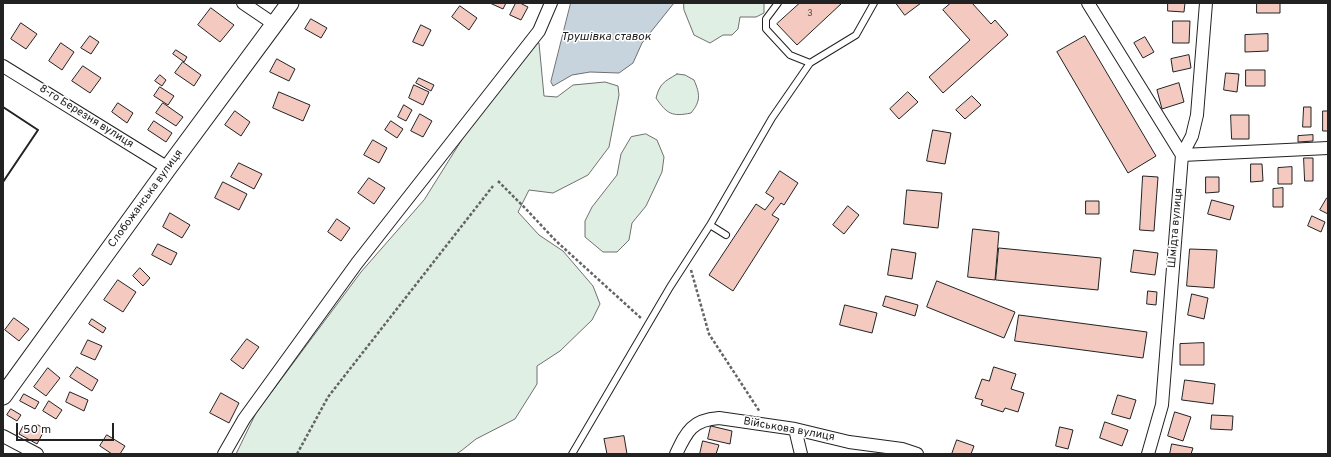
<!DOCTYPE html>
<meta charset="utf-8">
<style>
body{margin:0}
#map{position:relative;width:1331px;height:457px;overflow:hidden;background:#fff;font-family:Overpass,sans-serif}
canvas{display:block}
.frame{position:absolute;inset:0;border:4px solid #222;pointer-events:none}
.scale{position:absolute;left:16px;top:423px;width:98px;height:18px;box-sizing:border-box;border:2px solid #222;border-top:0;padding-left:5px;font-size:12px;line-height:14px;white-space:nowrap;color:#222;-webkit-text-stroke:3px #fff;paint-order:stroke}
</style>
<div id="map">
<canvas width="1331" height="457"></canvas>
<div class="frame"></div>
<div class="scale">50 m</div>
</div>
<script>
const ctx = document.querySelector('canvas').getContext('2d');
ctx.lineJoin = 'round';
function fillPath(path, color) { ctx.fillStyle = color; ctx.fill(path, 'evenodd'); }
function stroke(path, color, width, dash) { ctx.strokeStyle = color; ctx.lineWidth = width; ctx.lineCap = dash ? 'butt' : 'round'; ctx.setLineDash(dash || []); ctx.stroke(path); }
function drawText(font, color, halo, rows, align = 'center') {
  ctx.font = font + ' Overpass,sans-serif'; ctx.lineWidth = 3; ctx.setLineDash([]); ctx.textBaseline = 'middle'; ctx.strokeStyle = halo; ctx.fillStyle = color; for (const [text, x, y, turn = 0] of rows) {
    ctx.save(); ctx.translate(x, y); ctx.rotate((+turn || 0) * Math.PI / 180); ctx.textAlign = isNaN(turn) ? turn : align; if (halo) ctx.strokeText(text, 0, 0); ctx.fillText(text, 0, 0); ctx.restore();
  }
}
const green = new Path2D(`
 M684 3H764V13L756 17H740L738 29 732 35H723L710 43 694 35 684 10Z
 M526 38 539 43 544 96 557 97 573 85 605 82 618 86 619 95 609 147 588 175 553 193 529 190 518 212 539 235 563 251 593 286 600 304 592 320 560 351 537 366V384L515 419 476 439 461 451 456 454H236L256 413 361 272 424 200Z
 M677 74 685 75 694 80C700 94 701 101 691 113 672 117 667 114 656 98 660 83 664 82 677 74Z
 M646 134 657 140 664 157 662 172 646 206 632 223 629 240 617 252H603L585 237V221L592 207 617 175 621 154 631 137Z`);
fillPath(green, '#e0efe3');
stroke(green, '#6f6f6f', 1);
const water = new Path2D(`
 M571 3H674L642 43 633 63 619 73 590 72 572 75 553 86 551 82Z`);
fillPath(water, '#c7d3dd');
stroke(water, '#6f6f6f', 1);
const building = new Path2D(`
 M493 3H506L503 9 492 4Z
 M516 3H520L528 7 521 20 510 15Z
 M800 3H842L797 45 777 24Z
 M896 3H921L905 15Z
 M951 3H972L991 24 995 20 1008 35 943 93 929 77 970 40 943 10Z
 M1168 3H1185L1184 12 1168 11Z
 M1257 3H1280V13H1257Z
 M460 6 477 18 469 30 452 17Z
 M211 8 234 25 220 42 198 25Z
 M311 19 327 28 321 38 305 29Z
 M1173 21H1190L1189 43H1173Z
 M21 23 37 34 26 49 11 39Z
 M421 25 431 30 423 46 413 42Z
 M1268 34V51L1245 52V35Z
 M90 36 99 42 91 54 81 48Z
 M1085 36 1156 156 1128 173 1057 52Z
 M1145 37 1154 52 1143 58 1134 43Z
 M61 43 74 52 62 70 49 61Z
 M176 50 187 57 184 62 173 54Z
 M1189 55 1191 68 1173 72 1171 59Z
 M277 59 295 69 289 81 270 72Z
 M183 62 201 75 194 86 175 73Z
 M83 66 101 78 90 93 72 81Z
 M1246 70H1265V86H1246Z
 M1226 73 1239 74 1237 92 1224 90Z
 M160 75 166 80 162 86 155 81Z
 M419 78 434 85 431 91 416 83Z
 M1179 83 1184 102 1162 109 1157 90Z
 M414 85 429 92 423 105 409 98Z
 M160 87 174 96 168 105 154 96Z
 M279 92 310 105 303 121 273 108Z
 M908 92 918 102 899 119 890 109Z
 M972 96 981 105 965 119 956 110Z
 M118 103 133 113 127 123 112 112Z
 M163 103 183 117 176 126 156 113Z
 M404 105 412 110 406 121 398 117Z
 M1304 107H1311V127H1303Z
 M235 111 250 122 241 136 225 125Z
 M1323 111H1328V131H1323Z
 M420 114 432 121 423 137 411 131Z
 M1231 115H1249V139H1232Z
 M154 121 172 133 166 142 148 130Z
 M391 121 403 129 397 138 385 130Z
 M933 130 951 133 945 164 927 161Z
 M1313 135V141L1298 142V136Z
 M373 140 387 148 379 163 364 155Z
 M1304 158H1313V181H1305Z
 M239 163 262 174 254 189 231 177Z
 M1251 164H1262L1263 181 1251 182Z
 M1292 167V184H1278V168Z
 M780 171 798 183 784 205 781 203 772 215 779 219 733 291 709 275 756 204 765 210 774 198 766 193Z
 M1143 176 1158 177 1154 231 1140 230Z
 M1206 177H1219V192L1206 193Z
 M369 178 385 188 374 204 358 193Z
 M223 182 247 194 239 210 215 198Z
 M1283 188V207H1273V189Z
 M907 190 942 193 938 228 904 224Z
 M1327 198H1328V214L1320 210Z
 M1212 200 1234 206 1230 220 1208 214Z
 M1086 201H1099V214H1086Z
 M848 206 859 215 844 234 833 225Z
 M170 213 190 225 182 238 163 227Z
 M1312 216 1325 222 1321 232 1308 226Z
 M337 219 350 228 341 241 328 232Z
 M973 229 999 232 995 280 968 277Z
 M158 244 177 253 171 265 152 255Z
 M999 248 1101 258 1098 290 996 280Z
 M892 249 916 253 912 279 888 275Z
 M1190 249 1217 250 1214 288 1187 286Z
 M1134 250 1158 253 1155 275 1131 272Z
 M140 268 150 278 143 286 133 276Z
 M118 280 136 292 123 312 104 300Z
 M937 281 1015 312 1004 338 927 307Z
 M1148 291 1157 292 1156 305 1147 304Z
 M1192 294 1208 298 1204 319 1188 315Z
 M886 296 918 305 915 316 883 306Z
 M845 305 877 313 872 333 840 325Z
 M1019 315 1147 332 1143 358 1015 341Z
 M14 318 29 329 19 341 5 330Z
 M92 319 106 328 103 333 89 324Z
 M247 339 259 347 243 369 231 360Z
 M88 340 102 346 95 360 81 354Z
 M1204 343V365H1180V344Z
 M77 367 98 380 92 391 70 377Z
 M994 367 1016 374 1011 389 1024 393 1018 412 1005 408 1003 412 981 405 983 400 975 398 982 379 989 381Z
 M48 368 60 378 46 396 34 387Z
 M1185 380 1215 384 1213 404 1182 400Z
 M70 392 88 400 84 411 66 402Z
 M221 393 239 403 229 423 210 413Z
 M24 394 39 402 35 409 20 401Z
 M1118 395 1136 400 1130 419 1112 414Z
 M49 401 62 410 56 419 43 411Z
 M11 409 21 415 17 421 7 415Z
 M1175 412 1191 417 1183 441 1168 436Z
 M1212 415 1233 416 1232 430 1211 429Z
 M1105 422 1128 430 1122 446 1100 438Z
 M38 425 45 429 37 444 19 434 23 426 34 432Z
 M711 426 732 431 730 444 708 439Z
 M1060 427 1073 430 1068 449 1056 446Z
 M107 435 125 446 120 454H112L100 446Z
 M624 436 627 454H607L604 439Z
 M957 440 974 446 971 454H952Z
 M703 441 719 445 716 454H700Z
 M1172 444 1193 448 1191 454H1170Z`);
fillPath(building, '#f3c9c0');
stroke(building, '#222', 1);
const lane = new Path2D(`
 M778 3 766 19V29L790 55 810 63
 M726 235 710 225 772 118 810 63 856 35 874 3
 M572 454 670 287 710 225`);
const street = new Path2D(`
 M243 3 274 24
 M1088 3 1182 155
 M3 66 168 168
 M1182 155 1328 148
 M795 429 801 454
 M3 436 37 454
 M224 454 244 419 357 263 539 31 551 3
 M676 454C687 431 692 420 719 418L795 429 849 442 902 449 917 454
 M1148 454 1162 405 1182 155 1192 136 1197 115 1206 3`);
const secondary = new Path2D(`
 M3 396 168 168 290 3`);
stroke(lane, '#222', 8);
stroke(street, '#222', 14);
stroke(secondary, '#222', 19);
stroke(new Path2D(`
 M498 181 525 208 556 241 642 319
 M691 270 709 334 760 412
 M297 454 328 397 493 186`), '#646464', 2.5, [3, 2]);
stroke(lane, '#fff', 6);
stroke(street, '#fff', 12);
stroke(secondary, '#fff', 17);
stroke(new Path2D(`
 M3 107 38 130 3 182`), '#222', 2);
drawText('9px', '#564c4a', null, [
 ["3",810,14]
]);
drawText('11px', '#222', '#fff', [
 ["8-го Березня вулиця",86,117,32],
 ["Слобожанська вулиця",146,199,-54],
 ["Шмідта вулиця",1176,228,-85],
 ["Військова вулиця",789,430,10]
]);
drawText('italic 12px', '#222', '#fff', [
 ["Трушівка ставок",606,38]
]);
</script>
